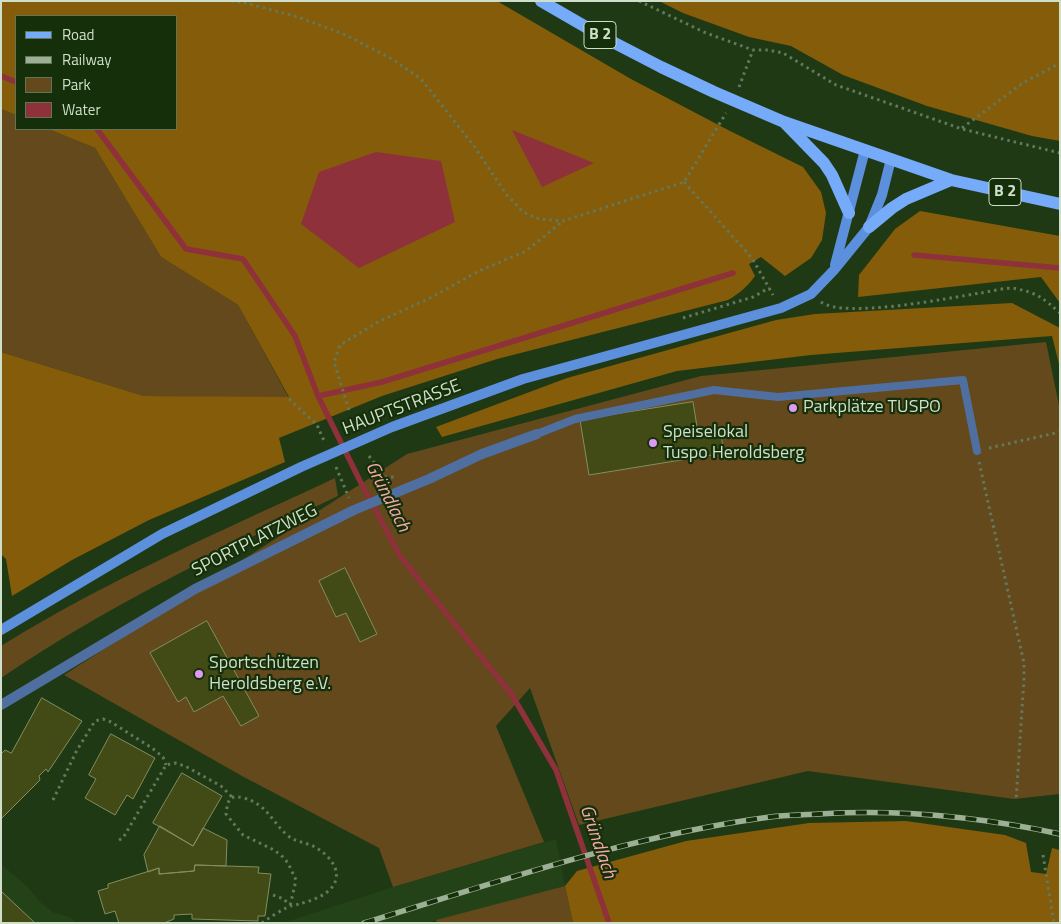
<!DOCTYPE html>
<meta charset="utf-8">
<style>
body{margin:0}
#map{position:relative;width:1061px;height:924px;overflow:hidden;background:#1f3915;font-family:"Titillium Web",sans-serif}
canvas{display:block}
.frame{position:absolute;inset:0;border:2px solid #cfdfc9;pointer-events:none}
.legend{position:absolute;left:15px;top:15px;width:162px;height:115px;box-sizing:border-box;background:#152f0a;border:1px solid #5f7556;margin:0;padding:6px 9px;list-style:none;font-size:15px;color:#cfdfc9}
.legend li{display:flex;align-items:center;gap:10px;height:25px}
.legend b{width:25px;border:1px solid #5f7556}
</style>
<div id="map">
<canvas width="1061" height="924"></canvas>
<div class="frame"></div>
<ul class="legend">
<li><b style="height:6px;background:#75abf9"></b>Road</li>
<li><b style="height:6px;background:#9db096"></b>Railway</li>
<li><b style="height:14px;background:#63491c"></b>Park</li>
<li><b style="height:14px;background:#8f313a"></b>Water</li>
</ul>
</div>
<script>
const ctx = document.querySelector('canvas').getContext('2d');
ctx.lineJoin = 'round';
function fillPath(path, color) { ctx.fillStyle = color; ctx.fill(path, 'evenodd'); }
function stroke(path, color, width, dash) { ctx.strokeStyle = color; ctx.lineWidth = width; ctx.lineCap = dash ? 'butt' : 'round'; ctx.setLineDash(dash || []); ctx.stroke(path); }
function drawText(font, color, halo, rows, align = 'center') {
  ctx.font = font + ' "Titillium Web",sans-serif'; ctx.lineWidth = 4.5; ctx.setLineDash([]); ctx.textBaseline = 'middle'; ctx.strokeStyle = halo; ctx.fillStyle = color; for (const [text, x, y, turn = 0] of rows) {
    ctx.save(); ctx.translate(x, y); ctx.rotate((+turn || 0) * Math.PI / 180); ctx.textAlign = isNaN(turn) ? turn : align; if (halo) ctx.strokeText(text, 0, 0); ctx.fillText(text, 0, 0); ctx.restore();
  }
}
fillPath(new Path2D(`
 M556 839 565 886 427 923H283L393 887Z
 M1 864 28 887 39 901 54 913 70 917 76 923H1Z`), '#234217');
fillPath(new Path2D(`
 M1 109 16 115V129H48L95 148 161 257 238 305 289 398 144 396 1 352Z
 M1046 342 1060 410V794L1014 799 808 771 579 825 530 688 496 726 544 842 393 887 379 848 242 776 64 675 407 454 701 376Z
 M335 478 338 496C223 550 107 606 1 678V646C107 580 222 531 335 478Z
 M565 886 573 923H437L436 920Z`), '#63491c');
fillPath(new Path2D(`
 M1 1H497L631 79 730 131 803 167 821 192 826 213 822 240 811 258 785 276 761 257 749 264 755 276C747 287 740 293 728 300L497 359 382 396 279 438 285 462 149 520 72 560 12 596 6 559 1 554V352L144 396 289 397 238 305 161 257 95 148 48 129H176V16H16V115L1 109Z
 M659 1H1060V141L1032 136 927 106 843 75 791 46 749 37 683 13Z
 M920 211 1060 236V303L1041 277 858 297 859 275 895 229Z
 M1012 303 1060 328V368L1052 336 811 355 677 371 442 437 436 427 567 378 776 320 815 314Z
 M906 821 1005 835 1026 843 1031 872 1046 874 1052 848 1060 850V923H573L565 886 577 871 686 841 809 823Z`), '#855c09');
fillPath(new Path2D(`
 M512 130 594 163 542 187Z
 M376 152 441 161 455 222 359 268 301 224 319 172Z`), '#8f313a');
stroke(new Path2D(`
 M1 76 16 82
 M97 129 186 249 243 259 295 336 318 396 360 481 400 556 512 695 556 770 609 923
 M914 255 1060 268
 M318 396 382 382 733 273`), '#8f313a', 5.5);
const building = new Path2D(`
 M693 402 698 433 720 429 724 453 589 475 580 420Z
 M345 568 377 634 360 642 346 613 336 617 319 581Z
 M207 621 259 716 241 726 223 696 194 712 186 697 178 702 150 653Z
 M42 698 82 721 48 772 46 769 39 776 40 780 1 819V754L5 750 11 753Z
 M111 734 155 758 133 799 127 795 115 815 85 798 96 779 89 775Z
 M182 773 222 796 193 846 153 823Z
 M160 826 193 846 203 828 227 840 226 866 195 865 194 871 159 874V868L148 872 144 855Z
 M195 865 259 867 258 873 271 874 265 916H258V921L192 919V914L174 915V919L164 923H119L115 911 105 914 98 891 108 888V884L159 868V874L194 871Z
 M1 891 35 923H1Z`);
fillPath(building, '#424b15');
stroke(building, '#848e5e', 1);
stroke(new Path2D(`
 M231 1 246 3 298 17 346 35 392 59 421 79 474 146 506 194 523 212 539 219 563 221 684 182 726 113
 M639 1 706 33 753 50H768L783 53 836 85 962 129 1060 153
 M739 87 753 50
 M962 128 1023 83 1060 63
 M684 182 752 258 773 295
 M821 302C844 319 949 298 980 293 991 292 1007 286 1017 289 1038 293 1044 299 1060 313
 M683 318 753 297 769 288
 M289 399 317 425 325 443
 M349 410 334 362 340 345 378 322 430 298 479 271 526 251 563 221
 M989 448 1060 432
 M369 456 385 477H394
 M979 462 1024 663V679L1016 801
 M336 467 349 498
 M53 800 77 750 95 721 103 719 111 722 152 748 163 757 166 765
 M119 840 123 838 166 765 175 763 185 766 221 786 232 797
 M1043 855 1054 923
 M273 895 284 899 289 905
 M262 923C270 917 280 911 288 907 292 905 296 905 299 904 310 901 326 896 333 886 344 869 326 852 311 845 302 842 293 841 286 834 271 820 266 804 244 798 228 794 228 801 226 814L243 835 272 849 281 855 288 863 296 880 290 906`), '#63795b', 3, [2.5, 4]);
stroke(new Path2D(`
 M537 434 575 419 714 390 778 397 963 380 977 451`), '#4e6f9f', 8);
stroke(new Path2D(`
 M1 705 195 589 354 510 429 479 482 454 537 434`), '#4e6f9f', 10);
stroke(new Path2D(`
 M835 265 865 150
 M1 630 162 534 301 467 392 427 523 379 781 308 811 294 834 270 869 227 882 195 891 159`), '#5c90dd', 10);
stroke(new Path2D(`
 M541 1 605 38 661 67 714 92 784 122 951 180 1060 204
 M785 123 824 163 832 175 849 213
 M869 227 892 208 906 199 951 180`), '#75abf9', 12);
const rail = new Path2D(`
 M364 923C498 882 632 835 770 817 786 815 803 815 819 814 900 809 981 817 1060 834`);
stroke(rail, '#9db096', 5.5);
stroke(rail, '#152f0a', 4, [11]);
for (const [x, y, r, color] of [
 [793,408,5,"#dd99f3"],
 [653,443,5,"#dd99f3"],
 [199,674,5,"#dd99f3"]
]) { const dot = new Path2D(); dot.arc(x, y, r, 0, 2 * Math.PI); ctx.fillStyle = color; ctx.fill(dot); stroke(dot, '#152f0a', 2); }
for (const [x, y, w] of [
 [600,35,32],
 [1005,192,32]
]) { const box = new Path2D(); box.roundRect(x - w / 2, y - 13.5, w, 27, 4); ctx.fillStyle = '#152f0a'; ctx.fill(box); stroke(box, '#cfdfc9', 1); }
drawText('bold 16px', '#cfdfc9', null, [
 ["B 2",600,35],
 ["B 2",1005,192]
]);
drawText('18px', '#cfdfc9', '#152f0a', [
 ["HAUPTSTRASSE",402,408,-21],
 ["SPORTPLATZWEG",255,541,-27]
]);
drawText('18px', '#cfdfc9', '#152f0a', [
 ["Parkplätze TUSPO",803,408],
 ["Speiselokal",663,433],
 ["Tuspo Heroldsberg",663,454],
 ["Sportschützen",209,664],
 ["Heroldsberg e.V.",209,685]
], 'left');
drawText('italic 19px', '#f7a7a9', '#152f0a', [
 ["Gründlach",387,497,63],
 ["Gründlach",597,842,71]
]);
</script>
